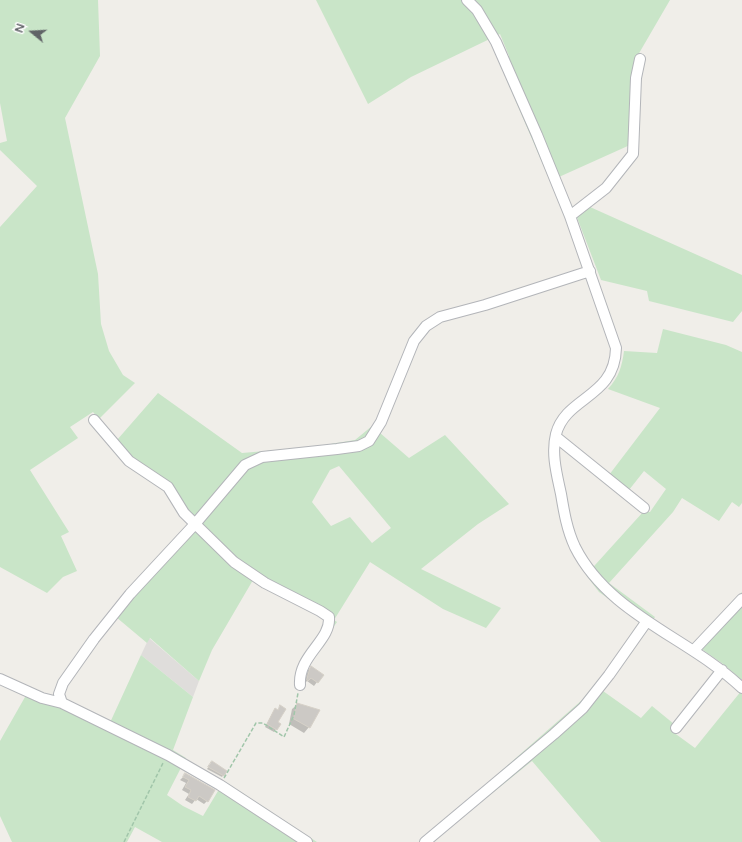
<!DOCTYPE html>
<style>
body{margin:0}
#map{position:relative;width:742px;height:842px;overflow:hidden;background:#f0eee9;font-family:"Varela Round",sans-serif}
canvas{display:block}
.north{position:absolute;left:12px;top:12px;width:40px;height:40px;-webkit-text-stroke:3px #fff;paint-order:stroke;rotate:288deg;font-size:11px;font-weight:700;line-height:16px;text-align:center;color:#606367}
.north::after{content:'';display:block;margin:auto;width:14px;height:18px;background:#606367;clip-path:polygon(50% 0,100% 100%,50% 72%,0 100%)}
</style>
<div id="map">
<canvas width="742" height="842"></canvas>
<div class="north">N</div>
</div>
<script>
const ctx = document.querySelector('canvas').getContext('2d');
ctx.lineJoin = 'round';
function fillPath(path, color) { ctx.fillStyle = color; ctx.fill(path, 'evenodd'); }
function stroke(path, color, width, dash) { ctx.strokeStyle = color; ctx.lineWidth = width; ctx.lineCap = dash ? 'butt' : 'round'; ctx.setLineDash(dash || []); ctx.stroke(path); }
fillPath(new Path2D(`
 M149 638 199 681 193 697 141 655Z`), '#dfdddb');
fillPath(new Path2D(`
 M0 0H98L100 56 65 118 98 274 101 324 109 351 123 375 135 383 99 419 93 412 70 427 78 438 30 470 69 532 61 536 77 571 63 577 47 593 0 567V227L37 186 0 150V143L7 141 0 103Z
 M316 0H670L638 55 630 145 550 181 499 62 509 56 500 34 411 77 368 104Z
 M590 207 742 275V311L733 322 649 301 647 291 601 280 576 215Z
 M663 329 726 345 742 352V503L739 507 732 502 719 521 682 498 673 512 609 583 655 617 603 691 641 718 652 706 674 724 673 732 695 748 742 690V842H601L532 761 449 828 443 822 582 700 615 659 640 621 599 592 586 575 643 512H650L666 489 644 471 629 490 609 475 660 408 608 389C619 377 622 366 624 351L657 353Z
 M158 393 242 453 312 447 355 440 372 426 409 458 445 435 509 504 478 524 421 569 501 608 486 628 443 609 370 562 334 620 337 622 312 658 325 625 324 619 253 580 212 650 199 681 150 638 147 643 116 617 200 524 127 454 117 440ZM339 466 391 528 372 543 350 517 331 526 312 502 330 470Z
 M742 592V680L723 664 693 643Z
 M141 655 193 697 173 750 186 758 167 795 183 806 203 816 224 781 317 842H162L135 827 127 842H12L0 816V741L29 690 108 727Z`), '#c9e5c8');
fillPath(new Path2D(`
 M311 667 317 682 314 686 307 681 304 684 308 670Z
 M298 704 309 727 304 733 289 724 292 709Z
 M281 707 277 723 279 724 274 732 265 727 273 712 275 709 277 711Z
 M212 762 226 771 222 777 207 769Z
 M186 774 207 801 204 804 196 799 192 804 185 800 189 794 182 790 186 783 180 780Z`), '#0003');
const building = new Path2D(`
 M311 666 324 675 318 683 311 678 308 681 307 680Z
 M297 703 320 710 310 728 294 719Z
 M280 705 286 709 278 722 281 724 277 730 267 724 275 708 278 710Z
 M212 761 227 771 224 776 208 767Z
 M185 773 215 790 208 802 199 796 196 801 188 797 191 790 185 787 189 780 183 777Z`);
fillPath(building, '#ccc9c5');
stroke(building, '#d5d0c7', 1);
const minor = new Path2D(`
 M467 0 477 10 496 42 537 135 570 216 616 348C615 398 566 396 556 434 551 454 557 475 561 494 564 512 567 530 575 547 609 615 690 638 742 688
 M570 216 606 188 633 154 636 78 640 59
 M94 420 129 461 168 487 184 513 234 562 265 583 320 611 329 617C331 641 298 655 300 685
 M556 437 644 508
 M694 650 742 599
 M0 679 42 698 62 703
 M676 728 722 670
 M307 842 220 785 168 755 62 703 59 694 63 683 94 639 130 594 195 524 245 465 262 457 337 449 359 446 369 441 381 422 414 341 426 326 440 317 485 305 590 271
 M425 842 554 734 583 708 609 675 647 621`);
stroke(minor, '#b3b5b9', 12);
stroke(new Path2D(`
 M224 778 256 723H263L284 737 294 715 298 693
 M124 842 163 763`), '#a1c6aa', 1.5, [4, 2]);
stroke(minor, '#fff', 10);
</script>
